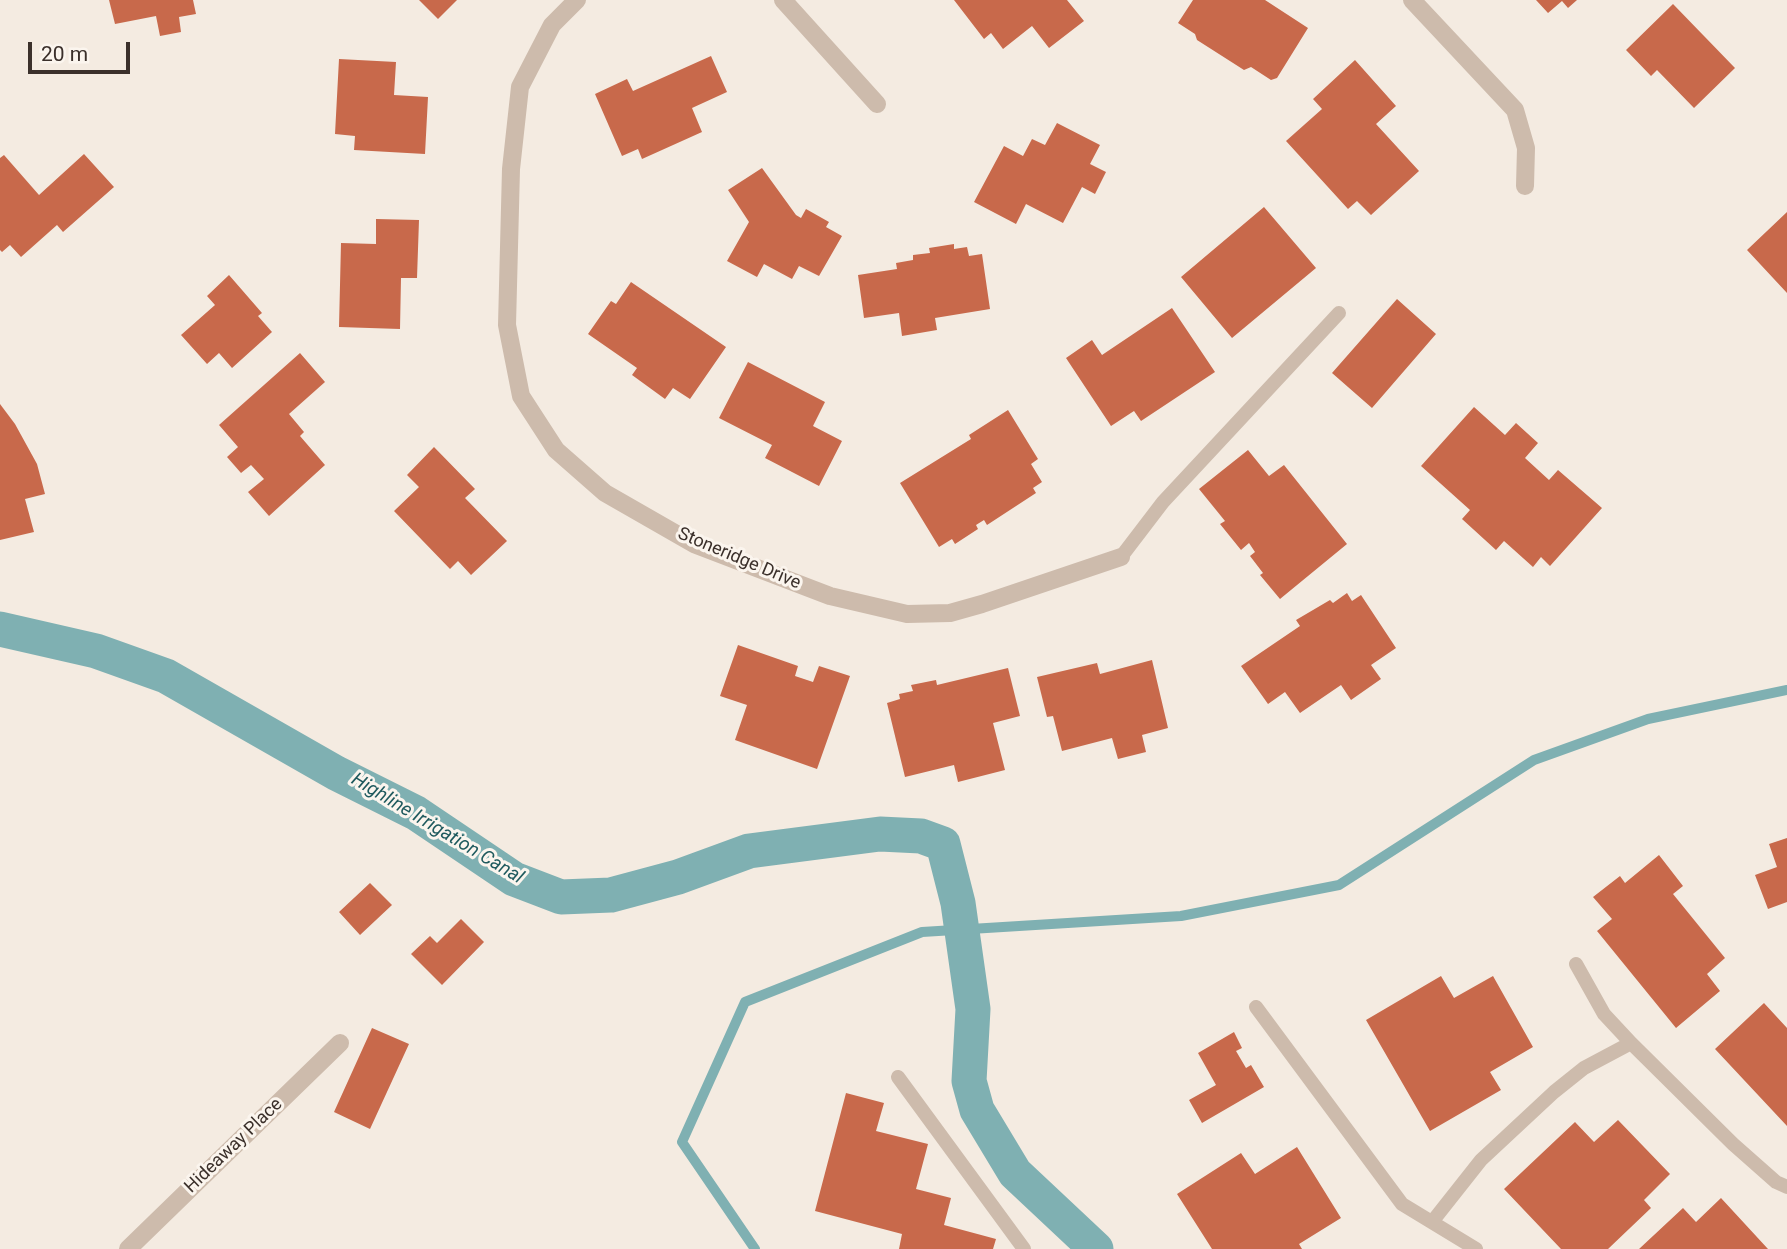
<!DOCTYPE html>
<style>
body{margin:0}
#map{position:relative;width:1787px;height:1249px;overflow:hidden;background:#f4ebe1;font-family:Roboto,sans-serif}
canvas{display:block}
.scale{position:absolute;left:28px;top:42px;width:102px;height:32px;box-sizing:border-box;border:4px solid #3b302b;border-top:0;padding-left:9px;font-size:21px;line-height:24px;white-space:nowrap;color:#3b302b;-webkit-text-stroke:5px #fbf5ee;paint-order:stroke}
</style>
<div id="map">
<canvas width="1787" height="1249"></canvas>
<div class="scale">20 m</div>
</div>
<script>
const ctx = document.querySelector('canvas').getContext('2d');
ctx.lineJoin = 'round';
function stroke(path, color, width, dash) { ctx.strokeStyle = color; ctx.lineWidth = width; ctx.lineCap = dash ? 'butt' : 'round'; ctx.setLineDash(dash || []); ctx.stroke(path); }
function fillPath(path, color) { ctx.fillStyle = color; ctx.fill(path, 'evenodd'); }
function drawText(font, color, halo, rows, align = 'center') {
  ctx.font = font + ' Roboto,sans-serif'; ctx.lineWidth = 6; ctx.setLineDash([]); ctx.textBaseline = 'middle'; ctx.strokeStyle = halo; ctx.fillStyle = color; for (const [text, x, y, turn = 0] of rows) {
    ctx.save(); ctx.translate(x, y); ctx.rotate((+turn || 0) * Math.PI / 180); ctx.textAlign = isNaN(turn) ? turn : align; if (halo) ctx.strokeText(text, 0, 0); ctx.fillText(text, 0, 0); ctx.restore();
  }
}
stroke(new Path2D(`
 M755 1249 682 1142 745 1002 922 932 1181 916 1339 885 1534 760 1648 719 1787 690`), '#7fb0b2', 10);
stroke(new Path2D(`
 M0 629 96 651 166 676 336 773 416 813 514 879 561 897 611 895 678 877 749 851 880 834 921 836 943 844 958 903 973 1009 969 1081 977 1110 1015 1173 1096 1249`), '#7fb0b2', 35);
fillPath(new Path2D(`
 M109 0H193L196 14 179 17 181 32 160 36 156 16 115 24Z
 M419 0H457L438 19Z
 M954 0H1067L1084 21 1049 48 1032 26 1003 49 991 33 984 39Z
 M1193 0H1265L1308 28 1277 78 1271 80 1251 67 1244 70 1197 40 1195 34 1178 23Z
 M1536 0H1577L1568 8 1562 1 1548 13Z
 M1673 4 1735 68 1694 108 1657 70 1651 76 1626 50Z
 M711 56 727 92 692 108 702 132 642 159 638 149 622 156 595 94 627 79 633 91Z
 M339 59 396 62 394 95 428 97 425 154 354 150 355 136 335 134Z
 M1355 60 1396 106 1376 124 1419 171 1371 215 1357 201 1348 209 1286 141 1322 109 1313 99Z
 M1057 123 1100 145 1090 164 1106 172 1095 194 1082 187 1063 223 1026 204 1016 224 974 202 1004 146 1023 156 1032 139 1045 145Z
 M84 154 114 187 63 232 57 225 21 257 10 245 2 252 0 250V158L4 155 39 195Z
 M762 168 796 215 801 218 806 209 829 222 826 227 842 236 819 276 799 266 792 279 764 264 757 277 727 261 749 222 728 190Z
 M1264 207 1316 268 1232 338 1181 277Z
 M1787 212V293L1747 250Z
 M376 219 419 220 417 278H401L400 329 339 327 341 243 376 244Z
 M954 244V249L967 247 969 256 982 254 990 309 935 318 937 330 902 336 899 313 864 318 858 275 897 269 896 263 913 260V255L930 253 929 248Z
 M229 275 262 313 258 316 272 332 232 368 219 353 207 364 181 335 215 305 207 296Z
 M631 282 726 347 690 399 673 388 665 399 632 375 637 368 588 334 611 301 616 304Z
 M1397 299 1436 334 1372 408 1332 373Z
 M1172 308 1215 372 1141 421 1134 411 1111 426 1066 358 1092 340 1102 355Z
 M300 353 325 382 289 414 304 432 300 436 325 465 269 516 248 492 264 479 251 465 241 473 227 457 238 447 219 425Z
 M748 362 825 402 813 426 842 441 819 486 765 458 772 445 719 418Z
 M0 404 15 424 37 464 45 494 25 499 34 532 0 540Z
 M1474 407 1505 435 1516 423 1538 443 1525 458 1549 480 1558 470 1602 508 1550 566 1541 557 1533 567 1504 541 1496 550 1462 519 1470 510 1421 466Z
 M1008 410 1038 459 1031 464 1042 482 1033 488 1036 493 987 525 984 520 976 525 978 529 955 544 952 539 939 547 900 483 971 439 969 435Z
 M434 447 475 489 465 498 507 541 471 575 458 561 450 569 394 511 419 487 407 475Z
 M1248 450 1269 476 1284 465 1347 544 1280 599 1260 575 1263 573 1250 556 1255 552 1249 543 1241 550 1220 524 1225 521 1199 489Z
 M1347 593 1352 601 1361 595 1396 648 1371 665 1381 679 1351 700 1341 685 1300 713 1285 692 1268 704 1241 666 1300 626 1296 620 1330 600 1333 603Z
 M738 645 798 666 795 676 813 682 819 666 850 676 817 769 735 740 747 705 720 696Z
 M1152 660 1168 728 1142 735 1146 752 1118 759 1112 738 1062 751 1053 716 1047 717 1037 677 1097 663 1100 674Z
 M1008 668 1020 716 993 723 1005 770 958 782 954 765 905 777 887 703 900 699 899 694 913 691 911 685 936 680 937 685Z
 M1787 838V902L1768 909 1755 875 1777 867 1769 844Z
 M1659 855 1683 886 1673 894 1725 958 1707 974 1720 991 1676 1028 1597 931 1612 919 1593 897 1620 876 1625 883Z
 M370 883 392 905 360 935 339 912Z
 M461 919 484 942 442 985 411 954 430 936 437 943Z
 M1441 976 1454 998 1493 976 1533 1047 1490 1072 1501 1090 1430 1131 1366 1020Z
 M1764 1003 1787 1028V1126L1715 1049Z
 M372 1028 409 1044 370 1129 334 1112Z
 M1234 1032 1242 1048 1236 1051 1246 1068 1251 1065 1264 1087 1202 1123 1189 1100 1216 1085 1198 1053Z
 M846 1093 884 1103 876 1131 928 1144 916 1189 951 1198 944 1225 996 1239 993 1249H899L902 1234 815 1211Z
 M1618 1120 1670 1174 1644 1200 1651 1208 1608 1249H1561L1504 1189 1575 1122 1594 1142Z
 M1297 1147 1341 1218 1299 1244 1302 1249H1212L1177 1194 1241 1153 1255 1174Z
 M1721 1198 1768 1249H1639L1683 1208 1696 1222Z`), '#c8694b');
stroke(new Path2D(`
 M1121 557 1163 502 1339 313
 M1576 964 1604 1014 1631 1043 1733 1144 1776 1182 1787 1187
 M1256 1007 1402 1204 1476 1249
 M898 1077 1024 1249
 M1432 1222 1481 1160 1554 1092 1584 1068 1631 1043`), '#cdbbac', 14);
stroke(new Path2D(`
 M577 0 552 25 520 87 511 169 507 325 521 396 556 450 605 493 694 544 830 596 907 614 950 613 982 604 1121 557
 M783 0 877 104
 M1412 0 1515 110 1526 148 1525 186
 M128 1249 340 1043`), '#cdbbac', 18);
drawText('18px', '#3b302b', '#fbf5ee', [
 ["Stoneridge Drive",739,559,23],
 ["Hideaway Place",234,1146,-44]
]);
drawText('italic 19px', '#1f5a5e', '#fbf5ee', [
 ["Highline Irrigation Canal",437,829,31]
]);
</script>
